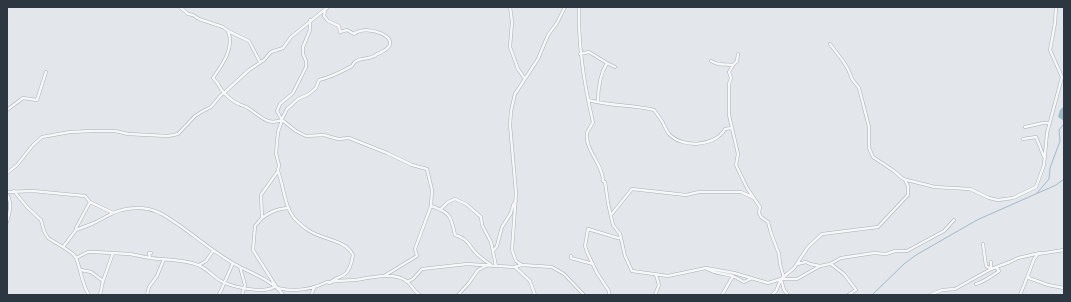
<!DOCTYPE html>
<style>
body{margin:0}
#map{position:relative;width:1071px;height:302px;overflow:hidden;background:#e3e7eb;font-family:Mulish,sans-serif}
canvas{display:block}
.frame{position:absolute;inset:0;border:8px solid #2c3742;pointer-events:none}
</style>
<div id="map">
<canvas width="1071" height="302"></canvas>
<div class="frame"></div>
</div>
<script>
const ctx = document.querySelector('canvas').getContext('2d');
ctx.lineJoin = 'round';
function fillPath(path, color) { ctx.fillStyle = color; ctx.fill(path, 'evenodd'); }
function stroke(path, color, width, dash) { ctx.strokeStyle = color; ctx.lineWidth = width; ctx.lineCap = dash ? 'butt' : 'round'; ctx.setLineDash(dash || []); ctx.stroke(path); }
fillPath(new Path2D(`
 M1064 106V121L1058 117 1060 110Z`), '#a0b9c8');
stroke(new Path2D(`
 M1037 193 1049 179 1050 168 1060 141 1059 130 1064 124
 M872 295 904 264 916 255 977 220 1056 185 1064 179`), '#a0b9c8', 1);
const street = new Path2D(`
 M180 7 188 14 193 15 199 19 223 27 228 31
 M510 7 512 22 510 47 518 69 525 79
 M579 7C578 47 584 84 593 122 592 125 588 130 587 133 585 151 603 164 603 181L605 182 608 203 613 225 620 234 625 256 632 271 668 276 706 268 734 273 768 283 781 279H797L820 266
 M310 20V30L303 47V54L306 61V67L293 93 280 104 277 111 282 120 296 131 306 136 324 135 338 139 349 138 387 153 412 165 427 169 432 190 431 206 415 249 417 256 384 276
 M830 44 843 61 848 69 852 79 859 88 869 127V148L873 157 894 171 903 179 935 187 970 189 989 198 998 200 1013 198 1036 187 1044 165 1047 133 1062 77 1050 50 1055 23 1056 7
 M580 54 589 52 607 63
 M738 54 737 61 733 65 729 72 731 78 729 84V115L738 154 736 165 747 188 760 207 759 213 761 217 768 222 771 233 779 254 780 264 784 278
 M711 61C721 67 723 63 733 65
 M260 62 249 41 228 31C235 48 222 65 213 78 219 83 219 88 224 93 228 97 234 102 239 104 242 106 246 106 248 108 260 115 266 126 282 120L278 132 276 153 279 165 278 171 261 195 262 218 255 226 253 250 277 288C295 292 311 290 327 282L330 283C334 278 340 278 345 274 350 270 352 261 353 255 345 239 322 240 308 230 303 227 298 222 294 218 284 205 284 187 278 171
 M588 100C610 106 633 105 654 110 657 114 661 119 663 123 665 127 667 132 669 134 683 149 716 146 725 129L732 128
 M598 102C598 90 600 74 607 63L615 67
 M7 110 23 98 37 100 46 72
 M282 119 287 109 298 99 309 94 316 88 319 80C332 77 341 72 352 66 353 64 354 62 356 61 363 57 371 60 377 54 381 53 382 52 385 50 404 38 366 23 354 34L347 30 340 32 339 26 328 21 324 16 325 10
 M1025 127 1043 123H1049
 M1023 139 1036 137 1044 157
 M7 173 17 165 33 145 42 137 70 132 93 131H115L128 134 168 136 178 134 195 116 203 111 211 107 221 95 224 93 249 70 264 60 271 52 283 48 291 37 328 7
 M14 191 27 207 41 220 44 231 48 238 63 247
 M7 192 33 191 85 196 90 202 113 213C125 208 142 206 155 211 164 214 171 220 179 225 199 239 218 256 240 267 252 273 276 283 283 295
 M7 194C12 203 10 212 7 222
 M431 206C450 212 451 216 455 235 468 239 467 243 475 252 479 257 486 261 491 265
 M441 209 448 202 455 199 466 204 481 217 482 225 491 242 496 266
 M113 213 94 223 76 230 63 247 73 254 76 258 88 252H94L130 254 150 258
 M611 215 632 189 686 195 699 192H741L754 198
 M262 218C271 211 278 209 288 208
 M76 228 90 202
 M983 244 986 266 991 269
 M494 250 497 246 502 227 511 213 513 205 516 201
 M1064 250 1038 254 1034 259 1028 275 1029 278 1048 285 1064 288
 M151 253H149L150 258C165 260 183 259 198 265 207 268 213 277 221 281 232 287 263 294 274 287
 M571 256V258L593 264
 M76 258C81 270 82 285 89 295
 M797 264 806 262 810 264 820 266 830 264 841 258 874 253 886 254 895 251H907L944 231 954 220
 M831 264 844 274 856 290 848 295
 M199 265 206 261 213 251
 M522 265 552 267 564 274 584 295
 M240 267 245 285 242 295
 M515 267 530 281 535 295
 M991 268V262
 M707 269C718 275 722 273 733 276
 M81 270 91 272 103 281
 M781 279 784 290 788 295
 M405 280 407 282 413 279 422 269 467 264 514 267 522 265 516 261 512 250 516 193 510 125 511 111 515 94 538 59 548 35 557 23 565 7
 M330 282C339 280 347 281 355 280 368 278 393 272 405 280 411 283 413 291 420 295
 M976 284C984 282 992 276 999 271L996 267
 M100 295 103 281 113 253
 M147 295 149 287 157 276 164 259
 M219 295 233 263
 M311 295 314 288
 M458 295 469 283 478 270 488 265
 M609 295V291L597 273 587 252 585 246 588 229 618 238H621
 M655 295 659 285 656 275
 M722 295 733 276 744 282 752 278
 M772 295 776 291 781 279 794 268 808 247 822 234 878 227 908 195V186L905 180
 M930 295 942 290 955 289 991 269 1010 262 1018 258 1040 253
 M1020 295 1028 275`);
stroke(street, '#a8afb5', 3.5);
stroke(street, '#f6f7f9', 2.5);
</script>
